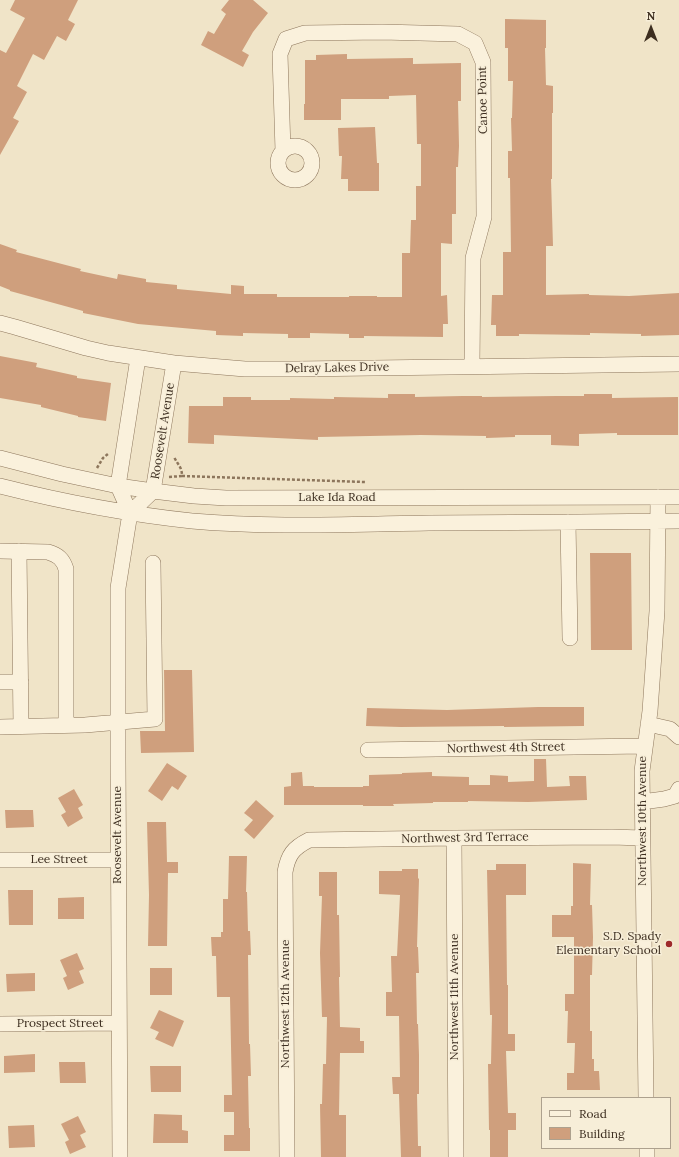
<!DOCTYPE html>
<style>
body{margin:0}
#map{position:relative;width:679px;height:1157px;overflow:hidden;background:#f0e4c8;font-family:Lora,serif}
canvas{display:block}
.legend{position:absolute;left:541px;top:1097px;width:130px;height:52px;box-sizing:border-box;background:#f7eed8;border:1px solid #ada18e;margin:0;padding:5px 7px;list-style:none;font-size:12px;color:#3d2e20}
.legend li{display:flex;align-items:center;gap:8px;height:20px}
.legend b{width:20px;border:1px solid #ada18e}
.north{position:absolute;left:631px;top:8px;width:40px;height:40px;-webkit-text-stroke:3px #f7eed8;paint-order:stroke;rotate:0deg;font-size:11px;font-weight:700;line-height:16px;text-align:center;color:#3d2e20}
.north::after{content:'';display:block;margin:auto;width:14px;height:18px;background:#3d2e20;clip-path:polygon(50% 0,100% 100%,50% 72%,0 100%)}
</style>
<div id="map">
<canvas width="679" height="1157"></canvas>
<ul class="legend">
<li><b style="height:5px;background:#faf1dc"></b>Road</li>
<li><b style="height:11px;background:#cf9f7d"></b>Building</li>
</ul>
<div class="north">N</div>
</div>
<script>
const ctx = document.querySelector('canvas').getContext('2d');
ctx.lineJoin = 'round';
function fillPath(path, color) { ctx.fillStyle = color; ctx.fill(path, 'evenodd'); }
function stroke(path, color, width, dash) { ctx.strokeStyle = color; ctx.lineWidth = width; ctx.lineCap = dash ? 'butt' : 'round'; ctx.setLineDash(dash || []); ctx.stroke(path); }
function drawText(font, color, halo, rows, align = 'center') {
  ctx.font = font + ' Lora,serif'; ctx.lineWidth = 3; ctx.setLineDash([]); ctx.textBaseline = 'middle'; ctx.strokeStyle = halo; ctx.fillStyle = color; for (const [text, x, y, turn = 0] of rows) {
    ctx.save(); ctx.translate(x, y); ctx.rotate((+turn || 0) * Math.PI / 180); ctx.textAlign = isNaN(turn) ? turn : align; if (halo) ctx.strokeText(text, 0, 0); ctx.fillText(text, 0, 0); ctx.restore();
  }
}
fillPath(new Path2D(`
 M15 0H78L68 20 75 24 66 41 57 36 44 60 33 54 17 86 27 92 13 118 19 121 0 155V50L6 53 25 18 10 10Z
 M229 0H253L268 13 253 32 242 51 249 55 243 67 201 45 208 31 214 34 226 14 221 10Z
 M505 19 546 20V48H545L546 85 553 86V113H552V179H551L553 246H546V295L589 294V295L629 296 679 293V335L641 336V334L590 333V335L519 334V336H496V325H491L492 295H503V252H511L510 178H508V151H512L511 118H512L513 81H508V48H505Z
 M347 54V59L413 58V64L461 63V101H458L459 146 458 167H456V214H452V244L441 243V296L447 295 448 324H443V337L364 336V338H349V334L310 333V338H288V334L243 333V336L216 335V331L138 324 83 313V311L10 291V290L0 286V244L17 250 16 252 81 269 80 271 117 279 118 274 146 279V282L177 285V289L231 294V285L244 286V294H277V297H349V296H377V297H402V253H410L411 220H416V186H421V144H417L416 95 389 96V99H341V120H304V104H305V60H316V55Z
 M375 127 377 163H379V191H348V179H341L342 156H339L338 128Z
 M0 356 37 363 36 367 77 376V378L111 383 106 421 78 417V416L41 407V405L0 398Z
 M388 394H415V397L462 396H482V397L556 396H584V394H612V398L678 397V435H617V433L579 434V446L551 445V435H515V437L486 438V436L421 435 318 437V440L214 435V444L188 443 189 406H223V397H251V400H290V398L334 399V397L388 398Z
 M590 553H631L632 650H591Z
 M164 670H192L194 752 141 753 140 731H165Z
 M538 707H584V726L504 727V726L401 727 366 726 367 708 447 710Z
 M534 759H546L547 787 570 786 569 776H586L587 800 528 802 468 801V802H433V803L393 804 394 806H363V805H284V787L291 786V773L302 772 303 786H314V787H363V786H369V775L402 774V773L432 772V776L469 777V785H490V775L508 776V782L534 781Z
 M167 763 187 776 178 790 172 786 162 801 148 791Z
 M74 789 83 805 78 808 83 818 68 827 61 815 66 812 58 798Z
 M256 800 274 816 254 839 244 830 253 820 244 813Z
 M5 810H33L34 827 6 828Z
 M147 822H166L167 862H178V873H168L167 946H148L149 895Z
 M229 856H247L246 892H247L248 931H250L251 955H248L249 1044H250L251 1076H248L249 1128H250V1151H224V1135H234V1112H224V1095H232L230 997H217L216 956H212L211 937H221V932H223V899H228Z
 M573 863 591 864 590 905H592L593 937 592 975H590V1031H592V1059H594V1071H599L600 1090H567V1073H574L575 1043H567L568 1011H565V994H574V937H552V915H571V906H573Z
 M496 864H526V895H506L507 985H508V1034H515V1051H506L508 1113H516V1130H508V1157H490V1130H489L488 1064H491L492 1015H490L487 870H496Z
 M402 869H418V878L419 879 417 947H418L419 973H416L417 1024H418L419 1055V1094H417L418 1146H421V1157H401L399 1094H393L392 1077H400L399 1016H386V992H392L391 956H397L400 895 379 894V871H402Z
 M319 872H337V915H339L340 977H339L340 1027 360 1028V1041H364V1053H340L339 1115H346V1157H321L320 1104H322L323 1064H326L327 1017H322L320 953 322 896H319Z
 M8 890H33V925H9Z
 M84 897V919H58V898Z
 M77 953 84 969 79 971 84 983 68 990 63 978 67 976 60 960Z
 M150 968H172V995H150Z
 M35 973V991L7 992 6 974Z
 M159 1010 184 1021 173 1047 155 1039 159 1032 150 1028Z
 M35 1054V1072L4 1073V1056Z
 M59 1062H85L86 1083H60Z
 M150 1066H181V1092H151Z
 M154 1114 182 1115V1130L188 1131V1143H153Z
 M78 1116 86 1132 80 1135 86 1147 70 1154 65 1142 69 1140 61 1124Z
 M34 1125 35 1147 9 1148 8 1126Z`), '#cf9f7d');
const minor = new Path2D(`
 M278 163a17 17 0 1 1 34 0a17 17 0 1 1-34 0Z
 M283 151 280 54 286 39 305 33 382 32 458 34 475 43 483 62 484 217 473 258 472 366
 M0 323 15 327 86 348 108 353 174 363 245 369H297L679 364
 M0 458 62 474 118 486 153 491 194 496 226 498 679 497
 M0 486C63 502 127 514 192 521 271 528 350 524 429 523 512 523 596 522 679 521
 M130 513 153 491 174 363
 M568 522 570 638
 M0 551 48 552C58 555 63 559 66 569V725
 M19 551 21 726
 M0 682H21
 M648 724 670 729 679 737
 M0 727 85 725 155 719 153 563
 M368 750 644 746
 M642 802 664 799 675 796 679 789
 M454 838 456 1157
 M0 860H118
 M0 1024 119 1023
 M646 1098 642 771 650 711 657 611 658 497
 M647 1148V1157
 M120 1157 118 760V588L130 513 118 486 138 358
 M287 1157 285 872C288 855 293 848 309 840L454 838 612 837 642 838`);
stroke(minor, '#8d765c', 16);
stroke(new Path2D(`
 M97 468 103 458 109 453
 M182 476 365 482
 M169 477 182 476C182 467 178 465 174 457`), '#8d765c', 2.5, [3, 2]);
stroke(minor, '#faf1dc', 15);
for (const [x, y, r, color] of [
 [669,944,4,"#9e2a2b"]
]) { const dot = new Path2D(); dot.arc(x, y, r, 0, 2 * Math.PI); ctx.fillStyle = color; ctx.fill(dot); stroke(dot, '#f7eed8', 1.5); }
drawText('12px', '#3d2e20', '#f7eed8', [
 ["Canoe Point",483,100,-91],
 ["Delray Lakes Drive",337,368,-1],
 ["Roosevelt Avenue",163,431,-81],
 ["Lake Ida Road",337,498],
 ["Northwest 4th Street",506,748,-1],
 ["Northwest 10th Avenue",643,821,-90],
 ["Roosevelt Avenue",118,835,-90],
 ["Northwest 3rd Terrace",465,838,-1],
 ["Lee Street",59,860],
 ["Northwest 11th Avenue",455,997,-90],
 ["Northwest 12th Avenue",286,1004,-90],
 ["Prospect Street",60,1024]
]);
drawText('12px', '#3d2e20', '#f7eed8', [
 ["S.D. Spady",661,937],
 ["Elementary School",661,951]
], 'right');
</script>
